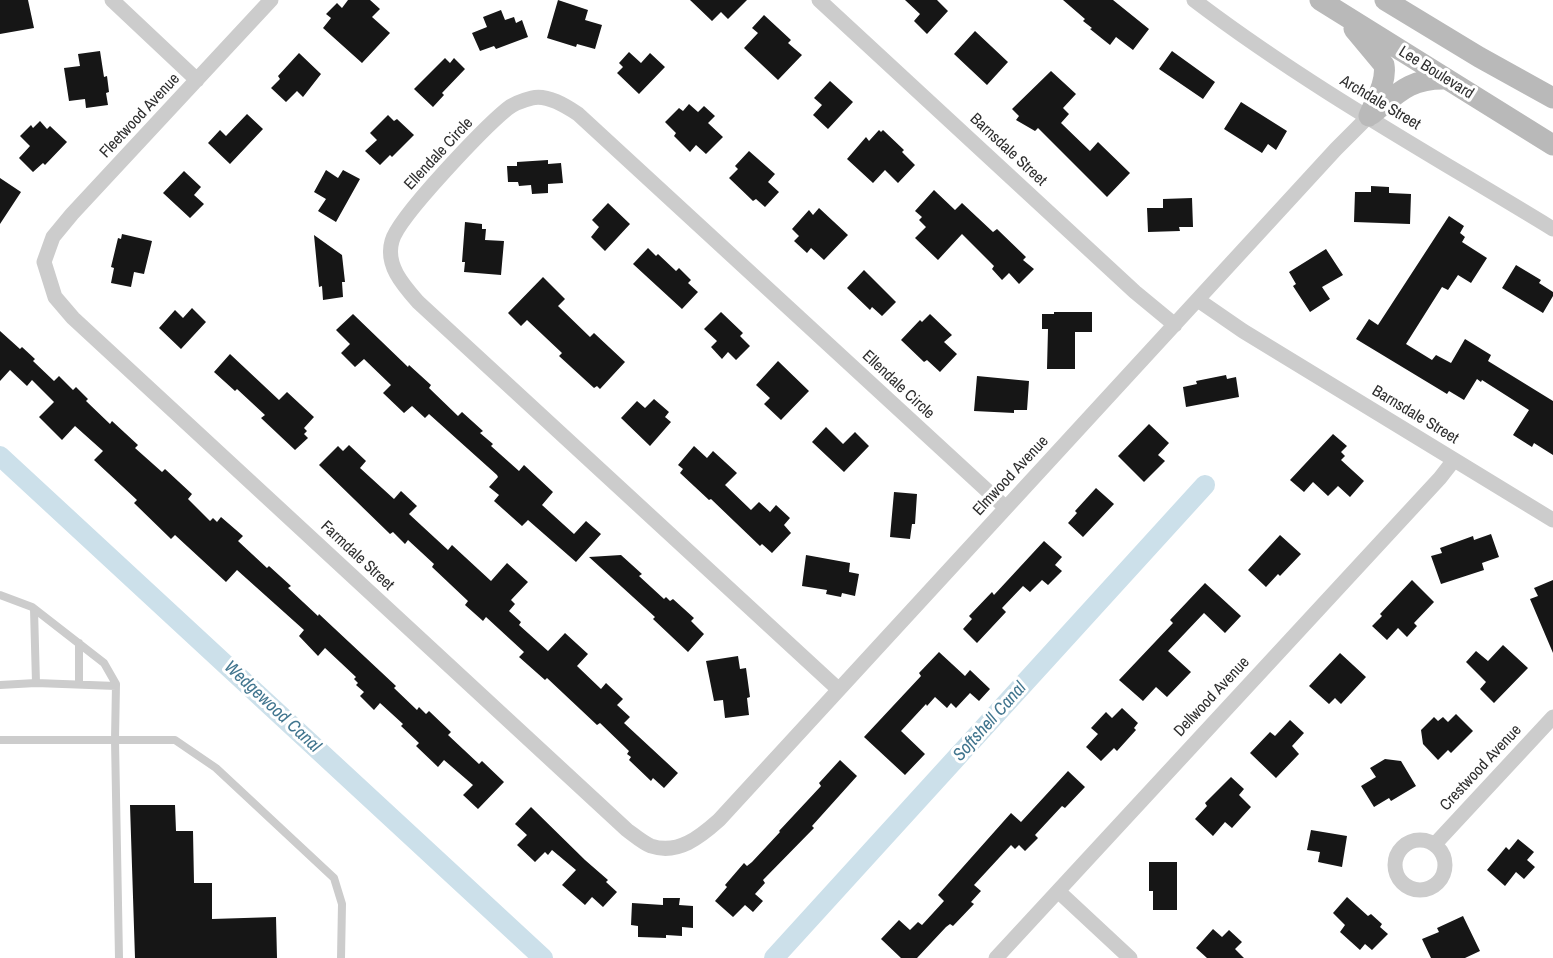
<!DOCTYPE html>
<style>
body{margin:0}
canvas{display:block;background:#fff}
</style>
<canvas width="1553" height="958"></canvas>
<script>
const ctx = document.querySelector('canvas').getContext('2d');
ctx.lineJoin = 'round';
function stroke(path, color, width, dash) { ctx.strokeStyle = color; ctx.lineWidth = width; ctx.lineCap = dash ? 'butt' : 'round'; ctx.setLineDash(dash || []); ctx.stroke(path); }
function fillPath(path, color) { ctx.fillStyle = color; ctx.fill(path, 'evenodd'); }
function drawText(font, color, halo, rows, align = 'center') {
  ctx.font = font + ' "Archivo Narrow",sans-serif'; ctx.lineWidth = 6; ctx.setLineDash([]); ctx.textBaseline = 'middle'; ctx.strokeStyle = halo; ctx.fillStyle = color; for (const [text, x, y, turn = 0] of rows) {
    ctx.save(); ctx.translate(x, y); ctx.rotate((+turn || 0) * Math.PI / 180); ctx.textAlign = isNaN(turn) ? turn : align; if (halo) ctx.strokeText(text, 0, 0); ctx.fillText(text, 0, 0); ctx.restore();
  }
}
stroke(new Path2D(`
 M0 456 543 958
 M774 958 1205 485`), '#cce0ea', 20);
fillPath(new Path2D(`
 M0 0H28L34 28 0 34Z
 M348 0H370L380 9 372 17 390 33 362 63 323 28 331 18 326 14 337 3 342 8Z
 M558 0 588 10 585 20 602 25 595 49 577 44 576 47 547 38Z
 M690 0H747L728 19 721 12 712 21Z
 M905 0H937L948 11 927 34 914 21 920 14Z
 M1063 0H1113L1149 29 1133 50 1116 37 1110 45 1090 29 1092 28 1083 21 1085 19Z
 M501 10 505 20 514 17 516 23 522 20 528 37 496 49 494 46 480 51 472 33 487 27 483 17Z
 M764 15 791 40 788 43 802 55 778 80 744 48 758 33 752 28Z
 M975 31 1008 62 987 85 954 54Z
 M100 51 104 77 107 76 109 92 106 93 108 105 86 108 85 99 69 101 64 68 80 66 78 54Z
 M1172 51 1215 82 1203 99 1159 69Z
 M629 52 641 63 650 53 665 67 639 94 617 73 623 67 619 63Z
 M299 53 321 74 303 97 297 91 286 102 271 88 280 79 278 76Z
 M445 58 450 63 454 58 465 69 442 93 444 95 433 107 414 89Z
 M1051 71 1076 94 1063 108 1069 114 1061 123 1090 151 1098 142 1130 173 1107 197 1038 128 1035 131 1016 120 1019 116 1012 109Z
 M830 81 853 102 828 129 813 115 822 105 814 98Z
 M1241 102 1287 131 1276 150 1268 144 1262 153 1224 129Z
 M689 104 698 112 704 106 715 116 708 123 723 137 706 154 696 145 690 152 674 136 676 133 665 122 679 108 683 111Z
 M247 114 263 129 230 164 208 143 220 130 226 136Z
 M388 115 394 121 397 119 414 135 392 157 390 155 380 165 365 151 377 140 370 133Z
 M40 121 47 129 50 126 67 142 45 165 43 163 33 172 19 158 30 146 20 136 31 125 33 128Z
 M879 130 881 132 883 130 904 150 902 152 915 165 898 183 885 170 873 183 847 159 866 137 869 141Z
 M749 151 775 174 768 182 779 192 765 207 756 199 753 201 729 178 738 169 735 166Z
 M548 160V164L561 163 563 183 548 184V193L532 194 531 185 519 186 518 182H508L507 166H517V162Z
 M326 170 338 178 343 170 360 179 336 222 318 211 326 199 314 192Z
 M184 171 201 187 194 195 204 204 190 218 163 193Z
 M0 178 21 192 0 224Z
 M1371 186 1389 187V193L1411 194 1410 224 1354 222 1355 192H1371Z
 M934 190 955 210 962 203 993 232 997 229 1026 257 1023 260 1034 269 1019 284 1009 273 1002 280 992 269 994 266 962 234 938 260 915 238 926 227 919 220 922 217 915 211Z
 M1192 198 1193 227H1179L1180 231 1148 232 1147 208H1163V199Z
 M608 203 630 224 605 251 591 237 599 227 592 220Z
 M819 208 848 235 824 260 811 248 807 253 794 241 799 236 792 229 809 210 813 215Z
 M1449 216 1464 226 1460 233 1465 237 1462 242 1487 258 1471 283 1458 275 1448 290 1442 287 1406 344 1432 360 1436 355 1451 363 1465 339 1491 355 1488 361 1553 401V455L1534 443 1532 447 1513 435 1529 410 1482 380 1481 382 1477 379 1464 400 1449 391 1447 394 1356 339 1369 319 1378 325Z
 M465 222 482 224V229H486L485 240 504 241 501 275 464 272 465 262H462Z
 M122 234 152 241 144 274 134 272 131 287 111 283 114 268 111 267 118 238 121 239Z
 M314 235 342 255 345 282H342L343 297 323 300 322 286 319 287Z
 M648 248 656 256 658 254 676 271 679 268 691 280 688 283 698 292 682 309 633 264Z
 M1326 249 1343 275 1322 287 1330 299 1310 312 1293 286 1296 284 1289 272Z
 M1516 265 1541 280 1539 283 1553 292V296L1543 313 1502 288Z
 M864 270 896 302 882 316 872 307 870 310 847 288Z
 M543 277 565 299 558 306 590 337 594 333 625 362 600 389 597 386 594 388 559 356 562 353 527 320 521 326 508 313Z
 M192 308 206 322 181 349 159 328 175 310 183 318Z
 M721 312 743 333 740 336 750 346 736 360 728 352 722 359 711 347 717 341 704 329Z
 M1054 312H1092V332H1075V369H1047L1048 329H1042V314H1054Z
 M353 314 408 367 409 365 431 385 429 388 458 416 462 412 483 431 480 433 493 444 491 446 519 471 524 465 553 492 542 505 574 534 586 521 601 534 576 562 528 520 522 526 494 501 499 495 489 487 498 477 497 475 429 414 425 418 412 406 404 413 383 393 391 385 364 359 355 367 341 353 350 344 336 330Z
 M930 314 952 335 944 342 957 354 940 372 927 360 924 362 901 340 920 320 922 322Z
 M0 331 20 349 22 347 35 359 33 361 54 381 59 376 73 390 76 387 88 399 86 401 110 424 112 421 138 445 135 448 162 472 165 469 192 494 188 499 210 521 213 518 217 522 221 517 243 536 238 541 267 568 269 566 291 586 288 588 318 616 319 614 396 686 394 688 417 710 419 707 426 714 429 711 451 732 448 735 479 764 482 761 504 782 478 809 463 795 473 785 444 760 438 767 416 746 419 743 401 726 403 724 380 703 374 710 360 696 364 692 356 685 358 683 354 679 356 677 325 648 318 656 299 636 304 630 237 570 226 582 175 535 171 539 134 503 137 500 94 460 103 451 75 426 62 440 39 417 54 402 32 380 27 386 10 370 0 381Z
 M230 354 279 400 287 392 314 417 304 428 307 431 304 434 308 438 295 450 261 418 265 415 237 389 235 391 214 372Z
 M778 361 809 391 781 420 764 404 770 398 756 385Z
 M1226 375 1227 379 1236 377 1239 397 1186 407 1183 387 1197 384 1196 381Z
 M977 376 1029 381 1027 410H1014V413L974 411Z
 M654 399 669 412 665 417 671 422 650 446 621 418 637 401 645 408Z
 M1149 424 1169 443 1158 455 1165 461 1144 482 1118 456Z
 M826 427 843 444 855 432 869 446 844 472 812 442Z
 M1333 434 1347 446 1341 452 1345 456 1341 460 1364 481 1350 497 1338 486 1328 496 1313 482 1304 492 1290 480Z
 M349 445 366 461 360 468 394 499 401 491 417 506 409 514 448 550 452 545 491 581 507 563 528 582 511 600 515 604 509 611 521 622 519 625 548 651 565 633 588 654 577 666 601 689 606 683 623 699 617 705 630 717 624 723 678 773 664 788 653 778 651 781 629 760 631 757 627 754 629 751 600 723 597 725 547 678 545 680 519 657 524 652 486 617 483 621 465 605 468 601 432 567 434 564 408 540 405 544 393 532 390 534 319 465 338 446 343 451Z
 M694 446 707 458 713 451 737 473 725 485 751 510 759 502 770 512 776 505 790 518 784 525 791 533 772 553 762 544 760 546 711 499 709 500 680 473 683 469 678 465Z
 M1096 488 1114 504 1083 537 1068 523 1077 513 1075 511Z
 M894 492 917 494 915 524H912L910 539 890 537Z
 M1491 534 1499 557 1482 563 1484 570 1441 584 1431 556 1442 553 1440 548 1473 536 1474 540Z
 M1280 535 1301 554 1280 576 1278 574 1266 587 1248 570Z
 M1044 541 1062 557 1055 565 1062 571 1048 585 1042 580 1030 592 1023 586 1002 608 1006 612 977 643 963 629 972 619 969 616 992 592 994 595Z
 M621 555 642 574 639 576 664 599 666 597 670 601 673 599 694 618 691 621 704 634 688 652 653 619 655 617 589 557Z
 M806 555 850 563 849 572 859 574 855 596 842 593 841 597 826 594 827 590 802 586Z
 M1412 580 1434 602 1414 623 1417 626 1407 637 1398 628 1387 640 1372 626 1382 616 1380 614Z
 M1553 580V653L1530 599 1538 596 1534 588Z
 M1205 583 1241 616 1225 633 1204 613 1168 651 1191 672 1167 697 1156 687 1143 701 1119 680 1173 623 1170 620Z
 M1503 645 1528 668 1494 703 1480 689 1486 682 1466 662 1476 651 1488 661Z
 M939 652 965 676 970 670 990 689 979 701 970 693 956 708 951 703 947 708 935 697 927 706 926 704 901 731 925 754 905 775 864 737 921 676 919 673Z
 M1340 653 1366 677 1341 704 1335 698 1329 704 1309 686Z
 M738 656 740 669 746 668 750 697 747 698 749 715 725 718 723 700 714 701 706 661Z
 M1122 708 1138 723 1134 728 1136 730 1117 751 1114 748 1101 761 1086 747 1098 734 1091 728 1106 712 1112 718Z
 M1456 714 1473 731 1451 753 1448 750 1438 760 1423 744 1421 730 1434 717 1438 721 1443 717 1448 722Z
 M1290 720 1304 733 1292 746 1299 754 1276 778 1250 753 1270 732 1275 736Z
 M1385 759 1401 761 1416 786 1391 801 1389 798 1374 807 1361 786 1376 777 1370 768Z
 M840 760 857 776 812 826 814 828 763 880 765 883 755 894 763 901 753 912 745 905 733 917 715 901 727 887 725 885 744 863 747 866 752 862 780 832 779 831 821 786 819 783Z
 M1068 771 1085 787 1065 808 1062 806 1035 835 1038 838 1025 851 1019 845 1015 849 1011 845 974 885 981 891 971 902 974 904 953 926 950 924 946 927 917 958H901L881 939 899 920 910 930 918 922 922 925 944 901 938 895 1011 813 1021 822Z
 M1231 777 1244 789 1239 795 1251 807 1232 828 1225 822 1213 836 1195 819 1207 806 1205 803Z
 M130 805H175L176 831H193L194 883H212V919L276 917 277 958H135Z
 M531 807 585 860 608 880 606 882 617 892 603 907 592 897 585 905 562 885 576 870 552 850 548 855 545 852 535 862 517 845 527 835 515 824Z
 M1311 830 1347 836 1342 867 1318 862 1320 852 1307 850Z
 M1518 839 1534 852 1527 860 1535 867 1524 879 1516 872 1505 886 1487 870 1506 847 1509 850Z
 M1149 862H1177V910H1153V891H1149Z
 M1347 897 1368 916 1371 914 1382 924 1380 927 1388 934 1372 950 1365 944 1360 950 1340 932 1345 925 1333 913Z
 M663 898H680L679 905 693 906V928L682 927V936L666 935V938L638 937V926L631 925 632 903 663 905Z
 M1463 916 1480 951 1465 958H1431L1422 939 1439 932 1437 928Z
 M1213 929 1222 937 1229 930 1242 942 1235 949 1244 958H1207L1196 948Z`), '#161616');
stroke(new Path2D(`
 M0 595 32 607 104 663 116 684 115 740 119 958
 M79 643V684
 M36 683 116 686
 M0 685 36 683 34 609
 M0 740H175L216 768 334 878 342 904 341 958`), '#ccc', 8);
stroke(new Path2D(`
 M112 0 197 80
 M271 0 72 214 53 237 44 262 55 297 73 318 627 830C634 835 643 843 651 846 678 855 700 837 719 820L1336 149 1369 116
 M819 0 1135 292 1175 325
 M1194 0C1307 86 1432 155 1553 229
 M1198 300 1243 331 1553 520
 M838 689 418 302C403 285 385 265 392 241 398 217 485 127 507 109 513 104 524 100 532 98 547 94 566 106 578 114L1005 507
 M1395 865a25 25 0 1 1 50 0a25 25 0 1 1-50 0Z
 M1435 844 1553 717
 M1058 891 1130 958
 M996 958 1440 478 1454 460`), '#ccc', 15);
stroke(new Path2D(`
 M1320 0 1553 145
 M1385 0 1479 57 1553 98
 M1354 29 1384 65C1387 82 1375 101 1369 116
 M1372 114C1398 93 1410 78 1446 79`), '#b9b9b9', 21);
drawText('16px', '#2f2f2f', '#fff', [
 ["Lee Boulevard",1436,73,32],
 ["Archdale Street",1380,103,31],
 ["Fleetwood Avenue",140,116,-47],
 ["Barnsdale Street",1008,150,43],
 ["Ellendale Circle",439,154,-47],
 ["Ellendale Circle",898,385,43],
 ["Barnsdale Street",1415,415,31],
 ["Elmwood Avenue",1011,476,-47],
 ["Farmdale Street",357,556,43],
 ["Dellwood Avenue",1212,697,-47],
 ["Crestwood Avenue",1481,768,-47]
]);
drawText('italic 18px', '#41758e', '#fff', [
 ["Wedgewood Canal",272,707,43],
 ["Softshell Canal",990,722,-48]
]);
</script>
